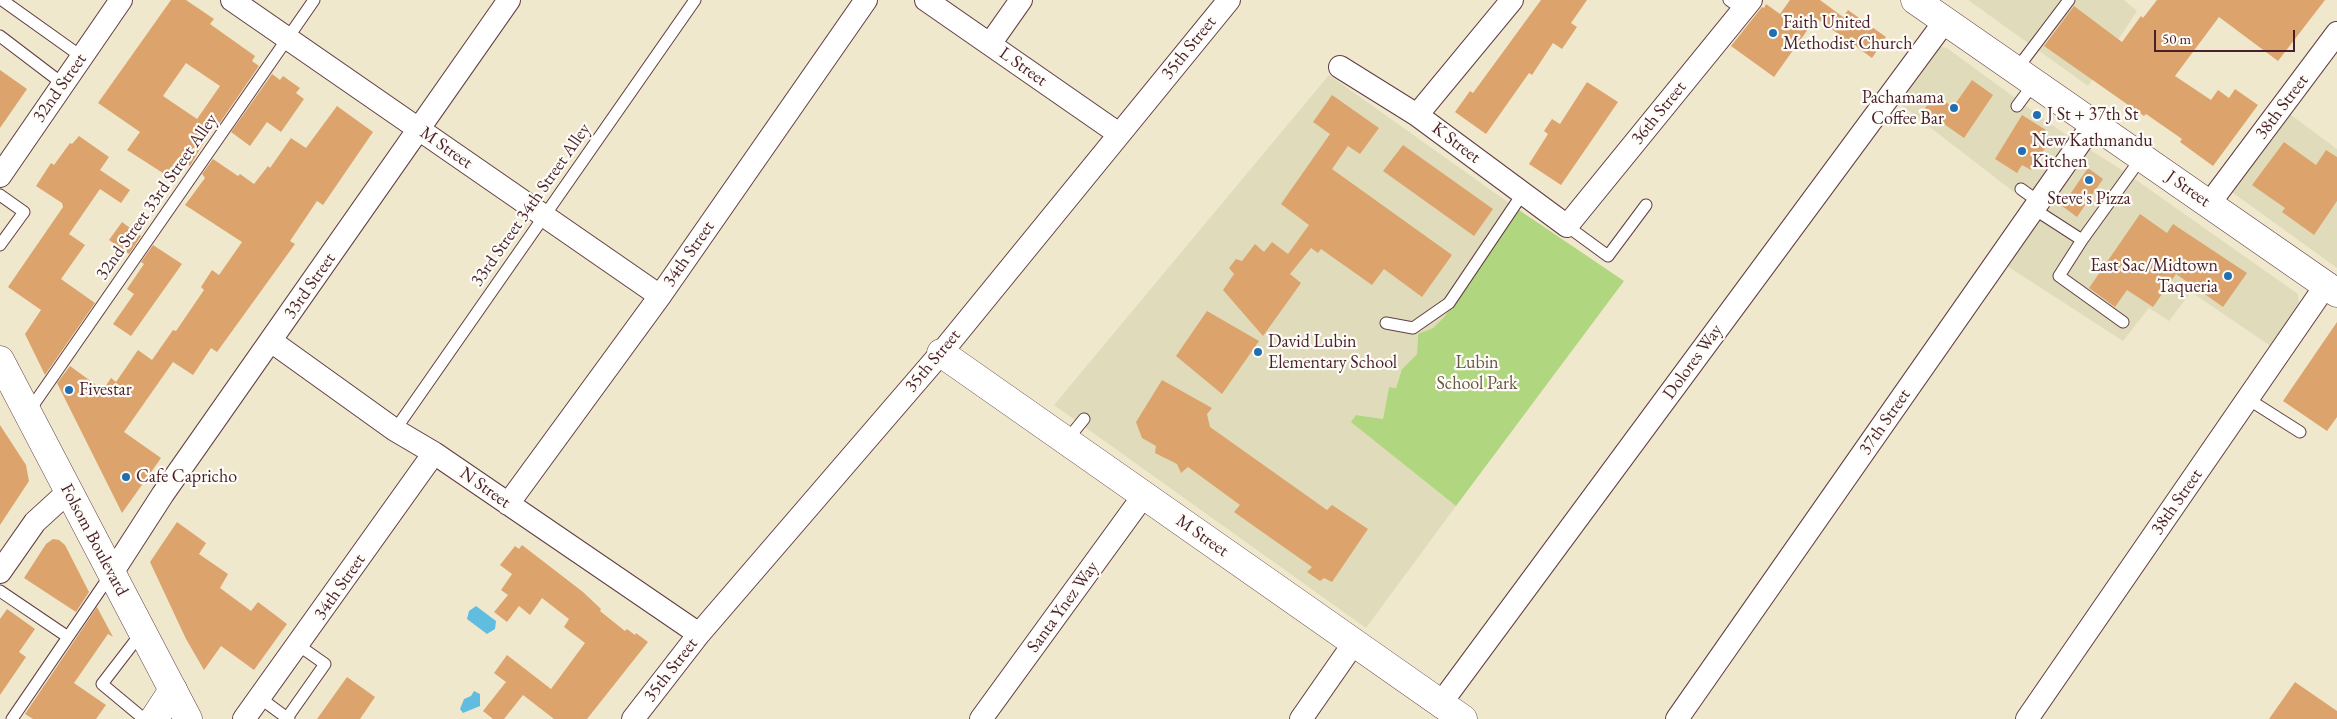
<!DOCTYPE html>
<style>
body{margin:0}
#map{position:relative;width:2337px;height:719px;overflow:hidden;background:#f0e8cd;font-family:"EB Garamond",serif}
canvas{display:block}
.scale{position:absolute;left:2154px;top:30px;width:141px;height:22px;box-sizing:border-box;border:2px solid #4a1f2b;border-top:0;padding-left:6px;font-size:15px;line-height:18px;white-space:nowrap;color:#4a1f2b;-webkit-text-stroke:4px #fdfcf7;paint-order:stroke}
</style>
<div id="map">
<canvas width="2337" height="719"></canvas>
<div class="scale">50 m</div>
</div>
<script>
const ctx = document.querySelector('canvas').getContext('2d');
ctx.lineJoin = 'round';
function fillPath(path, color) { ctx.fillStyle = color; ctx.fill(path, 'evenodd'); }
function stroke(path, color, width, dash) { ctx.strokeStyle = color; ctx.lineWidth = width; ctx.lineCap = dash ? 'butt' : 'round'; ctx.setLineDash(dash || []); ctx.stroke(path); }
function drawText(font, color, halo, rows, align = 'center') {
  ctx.font = font + ' "EB Garamond",serif'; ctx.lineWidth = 4.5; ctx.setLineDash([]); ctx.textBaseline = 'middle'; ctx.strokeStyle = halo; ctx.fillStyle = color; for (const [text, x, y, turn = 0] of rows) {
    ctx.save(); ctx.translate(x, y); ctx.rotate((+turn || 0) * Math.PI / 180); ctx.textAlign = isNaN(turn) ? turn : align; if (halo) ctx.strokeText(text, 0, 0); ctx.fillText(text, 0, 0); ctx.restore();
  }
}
fillPath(new Path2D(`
 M1968 0H2124L2137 11 2088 86Z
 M1937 46 1947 48 2062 132 2122 170 2298 294 2299 305 2272 347 2191 292 2169 321 2149 308 2123 341 2007 266 2046 213 2019 196 1896 101Z
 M1329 75 1519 210 1445 316 1433 328 1418 334 1417 354 1402 369 1396 388 1389 387 1383 419 1356 415 1352 422 1456 506 1366 628 1054 405Z
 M2287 112 2337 149V268L2229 190Z`), '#e0dcbb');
fillPath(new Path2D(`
 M1519 210 1624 281 1456 506 1351 422 1356 415 1383 419 1389 387 1396 388 1402 369 1417 354 1418 334 1433 328 1445 316Z`), '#b0d680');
fillPath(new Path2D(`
 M476 606 496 621 495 629 487 634 467 619 469 611Z
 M474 691 480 694V706L463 713 460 709 464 699 471 696Z`), '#61bddf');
fillPath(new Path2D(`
 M171 0H186L214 19 210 24 255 56 252 61 259 66 219 124 216 122 190 166 178 158 166 175 127 150 140 132 98 103ZM186 63 220 86 197 119 163 96Z
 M1541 0H1587L1571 23 1577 27 1562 49 1553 43 1532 75 1529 73 1486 134 1455 112 1470 91 1473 93Z
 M1790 0H1820L1843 17 1848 10 1886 37 1872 58 1816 18 1774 77 1731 46 1762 7 1764 8 1766 4 1780 14Z
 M2157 0H2325L2278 61 2219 17 2175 76 2211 100 2218 90 2229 98 2235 89 2258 105 2213 166 2180 142 2182 139 2146 114 2144 116 2044 46 2074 6 2122 42 2141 16 2143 18Z
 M0 70 27 89 0 128Z
 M272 74 280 80 283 76 300 88 296 93 304 99 281 132 267 122 250 146 231 132Z
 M1972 80 1993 95 1964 138 1924 110 1934 94 1953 107Z
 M1587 82 1618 102 1561 185 1529 164 1548 134 1544 131 1552 119 1560 124Z
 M1332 95 1379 128 1360 154 1348 146 1332 169 1452 255 1422 297 1384 269 1372 285 1321 249 1318 253 1311 248 1290 274 1301 283 1263 336 1223 290 1234 274 1229 268 1236 259 1242 261 1255 244 1264 252 1272 242 1288 254 1309 225 1281 204 1330 134 1313 122Z
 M337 106 373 132 323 205 317 201 290 241 295 244 217 352 211 348 193 375 173 362 124 432 161 458 122 513 57 383 70 366 103 390 111 378 116 382 138 350 152 360 173 330 176 331 204 290 201 287 212 270 219 275 242 242 185 205 205 178 202 174 213 159 238 176 240 174 254 184 268 166 270 168 291 138 306 148Z
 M2022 115 2046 130 2041 137 2049 142 2031 170 2022 165 2017 173 1995 159Z
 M79 136 109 157 100 170 130 190 121 203 100 189 69 234 85 245 61 279 95 303 45 375 25 334 41 310 8 287 63 207 62 203 36 186 51 163 54 165 70 143 72 144Z
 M2284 142 2316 165 2326 150 2337 157V201L2314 235 2282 212 2285 208 2252 185Z
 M1403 145 1493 209 1474 236 1383 171Z
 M2088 168 2103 179 2077 217 2062 206Z
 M2140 214 2167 233 2173 224 2247 273 2223 307 2176 274 2153 307 2127 290 2115 307 2089 288Z
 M122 222 141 236 129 254 109 240Z
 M153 245 182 264 131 336 113 324 134 294 127 289 144 264 141 262Z
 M1207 311 1259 341 1222 394 1176 356Z
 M2337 322V417L2327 431 2283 401Z
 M1162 380 1212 408 1207 414 1210 427 1327 510 1332 505 1368 529 1332 582 1324 578 1320 581 1307 572 1312 567 1234 512 1240 505 1188 467 1181 473 1177 464 1155 453 1156 446 1142 438 1136 422Z
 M0 425 26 465 29 481 0 525Z
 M177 522 206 543 199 554 228 574 220 588 251 611 258 602 287 624 254 670 221 646 204 670 186 639 150 562Z
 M53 539 59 540 65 545 89 592 76 612 24 578 46 544Z
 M522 545 583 592 601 609 600 611 625 631 627 629 635 635 636 633 648 642 587 719H554L523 695 504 719H493L483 711 506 682 494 673 507 655 551 689 585 643 564 627 569 619 542 598 530 615 519 606 507 622 494 612 508 595 501 590 512 574 500 565 515 546 519 549Z
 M97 607 113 637 108 634 74 683 106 705 96 719H33L25 714Z
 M7 609 35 629 19 652 26 657 0 695V619Z
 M347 677 375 697 360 719H317Z
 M2295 682 2337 711V719H2269Z`), '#dca46c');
const lane = new Path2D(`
 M2 0 82 57
 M1729 0 1743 10
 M0 36 63 84
 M2016 70 2069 0
 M2017 106 2034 83
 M2021 189 2039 202
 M0 195 24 212 0 245
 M2034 209 2082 240 2142 157
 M1567 226 1608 256 1646 205
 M2082 240 2059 276 2123 322
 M1386 323 1413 328 1449 303 1523 193
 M2248 399 2300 432
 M29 411 314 0
 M395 430 695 0
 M1066 441 1084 419
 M0 591 68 637
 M142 632 102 684 144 719
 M260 698 287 718
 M12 719 111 574
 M289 719 287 718 325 664 298 645`);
const street = new Path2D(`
 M232 0 660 296
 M926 0 1119 134
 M990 44 1021 0
 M1340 67 1417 115 1567 226 1751 0
 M1417 115 1512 0
 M0 176 121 0
 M2209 204 2337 33
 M271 341 395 430 434 453 699 634
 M508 504 660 296 866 0
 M0 572 35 522 69 491
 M112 573 163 494 509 0
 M1441 703 1945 21
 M244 719 434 453
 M633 719 699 634 941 353 1229 0
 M981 719 1144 495
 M1301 719 1354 643
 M1677 719 2093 124
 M2027 719 2326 285`);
const secondary = new Path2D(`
 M1915 0 2337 293
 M941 353 1463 719
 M154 719 173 690`);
const primary = new Path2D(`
 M0 360 188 719`);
stroke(lane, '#633d43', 13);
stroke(street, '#633d43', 24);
stroke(secondary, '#633d43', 29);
stroke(primary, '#633d43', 29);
stroke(lane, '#fff', 11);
stroke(street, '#fff', 22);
stroke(secondary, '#fff', 28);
stroke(primary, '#fff', 28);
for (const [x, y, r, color] of [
 [1773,33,5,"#1f6fb2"],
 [1954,108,5,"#1f6fb2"],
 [2037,115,5,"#1f6fb2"],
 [2022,151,5,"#1f6fb2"],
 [2089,180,5,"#1f6fb2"],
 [2228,276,5,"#1f6fb2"],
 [1258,352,5,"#1f6fb2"],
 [69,390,5,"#1f6fb2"],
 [126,477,5,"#1f6fb2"]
]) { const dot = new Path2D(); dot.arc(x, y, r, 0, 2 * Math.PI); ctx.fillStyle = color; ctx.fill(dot); stroke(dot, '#fdfcf7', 2); }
drawText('18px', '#4a1f2b', '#fdfcf7', [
 ["Faith United",1783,23],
 ["Methodist Church",1783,44],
 ["Pachamama",1944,98,"right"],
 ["Coffee Bar",1944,119,"right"],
 ["J St + 37th St",2047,115],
 ["New Kathmandu",2032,141],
 ["Kitchen",2032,162],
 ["Steve's Pizza",2089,199,"center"],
 ["East Sac/Midtown",2218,266,"right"],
 ["Taqueria",2218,287,"right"],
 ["David Lubin",1268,342],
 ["Elementary School",1268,363],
 ["Fivestar",79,390],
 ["Cafe Capricho",136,477]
], 'left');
drawText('18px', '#4a1f2b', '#fdfcf7', [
 ["35th Street",1189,48,-51],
 ["L Street",1023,67,35],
 ["32nd Street",60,88,-55],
 ["38th Street",2282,107,-53],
 ["36th Street",1659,113,-51],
 ["K Street",1456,143,37],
 ["M Street",446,148,35],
 ["J Street",2188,189,35],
 ["32nd Street 33rd Street Alley",157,197,-55],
 ["33rd Street 34th Street Alley",531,205,-55],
 ["34th Street",689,254,-55],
 ["33rd Street",310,286,-55],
 ["35th Street",933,361,-50],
 ["Dolores Way",1693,362,-54],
 ["37th Street",1885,422,-55],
 ["N Street",485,488,35],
 ["38th Street",2177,502,-55],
 ["M Street",1202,536,35],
 ["Folsom Boulevard",94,540,62],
 ["34th Street",340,587,-55],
 ["Santa Ynez Way",1063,607,-54],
 ["35th Street",671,670,-52]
]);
drawText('18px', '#695644', '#fdfcf7', [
 ["Lubin",1477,363],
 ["School Park",1477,384]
]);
</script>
